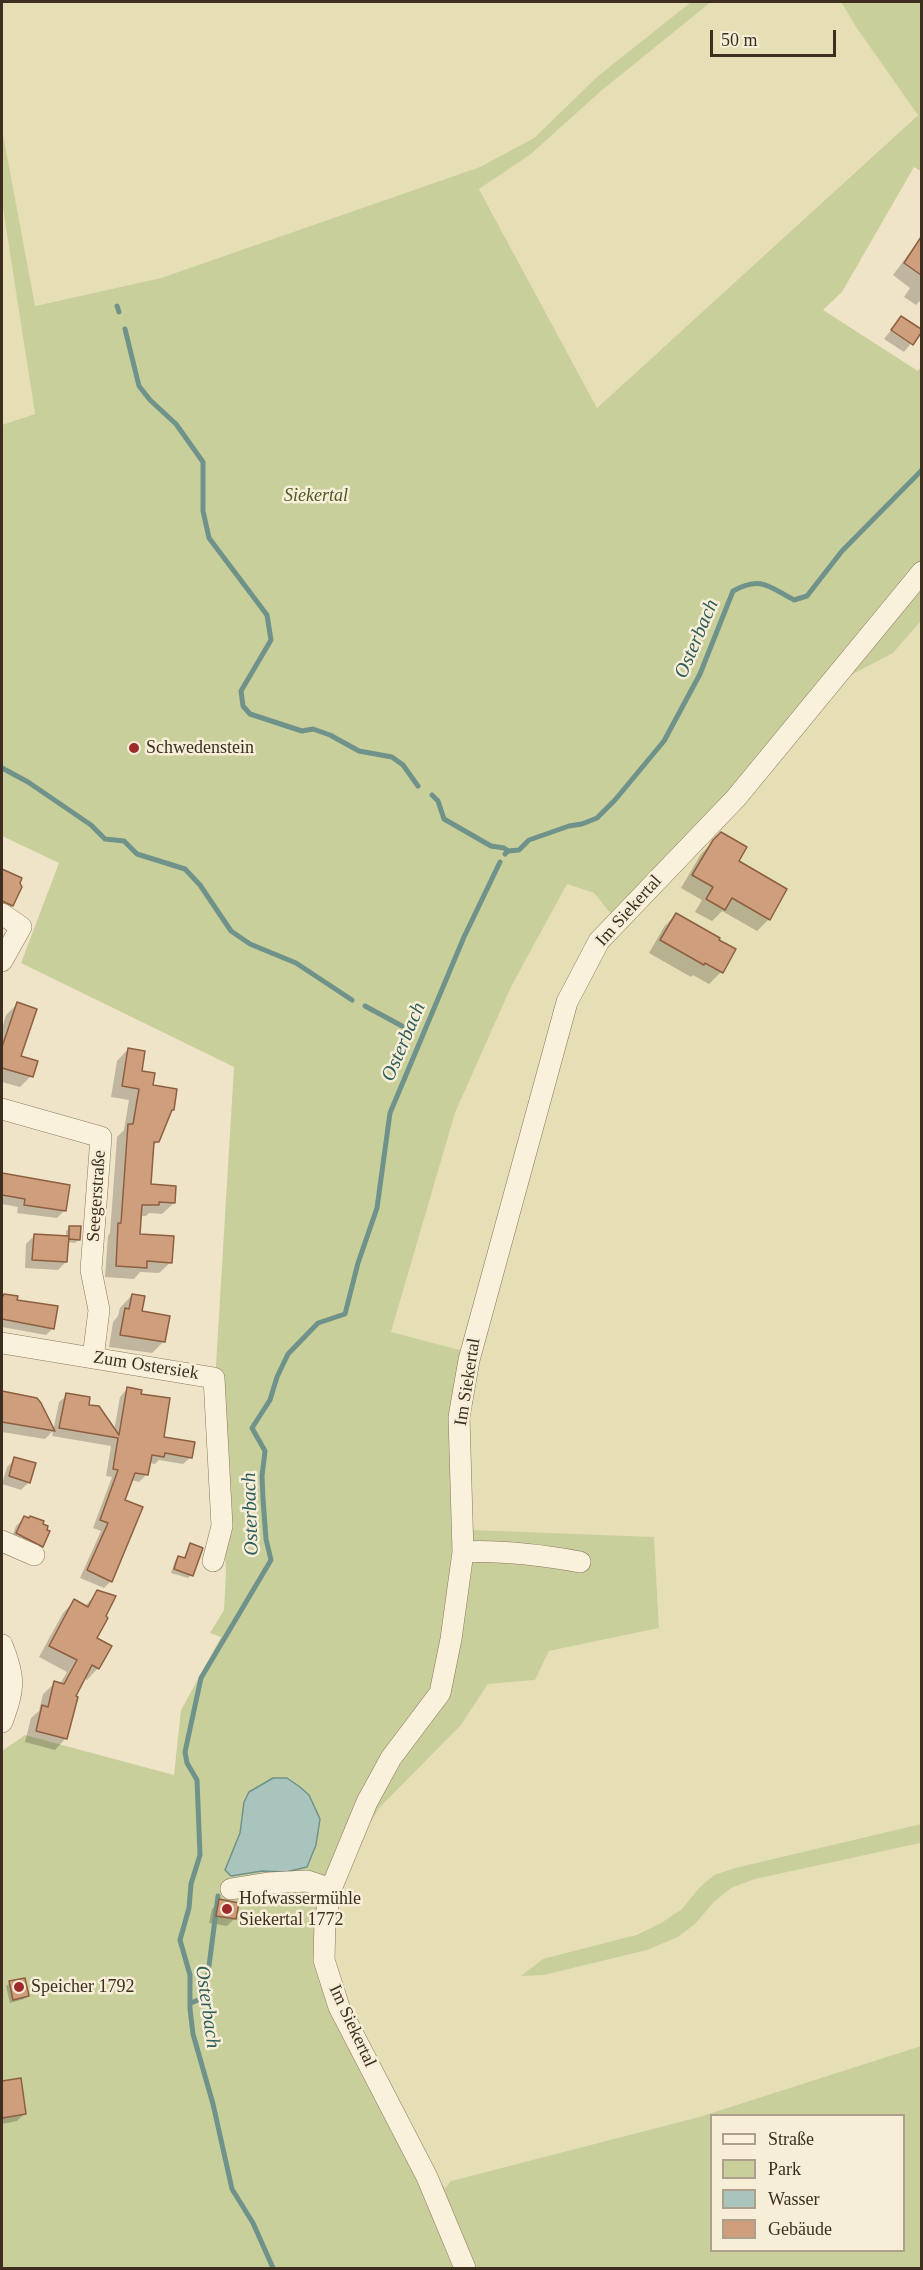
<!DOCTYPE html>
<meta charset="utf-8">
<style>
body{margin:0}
#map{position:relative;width:923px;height:2270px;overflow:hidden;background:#f0e4c8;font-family:"Times New Roman",serif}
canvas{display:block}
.frame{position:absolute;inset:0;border:3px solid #3d2e20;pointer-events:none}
.legend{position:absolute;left:710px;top:2114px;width:195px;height:138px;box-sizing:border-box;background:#f7eed8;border:2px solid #ada18e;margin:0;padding:8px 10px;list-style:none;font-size:18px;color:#3d2e20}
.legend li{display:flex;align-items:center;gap:12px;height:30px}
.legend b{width:30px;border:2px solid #ada18e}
.scale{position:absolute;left:710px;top:30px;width:126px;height:27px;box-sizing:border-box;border:3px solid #3d2e20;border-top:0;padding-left:8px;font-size:18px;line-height:21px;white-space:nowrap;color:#3d2e20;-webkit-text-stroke:4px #f7eed8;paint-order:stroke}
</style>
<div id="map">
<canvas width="923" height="2270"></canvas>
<div class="frame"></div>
<ul class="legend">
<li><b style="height:8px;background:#faf1dc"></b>Straße</li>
<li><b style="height:16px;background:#c9cf9b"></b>Park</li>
<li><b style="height:16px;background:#a9c4bc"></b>Wasser</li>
<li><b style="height:16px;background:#cf9f7d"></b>Gebäude</li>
</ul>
<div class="scale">50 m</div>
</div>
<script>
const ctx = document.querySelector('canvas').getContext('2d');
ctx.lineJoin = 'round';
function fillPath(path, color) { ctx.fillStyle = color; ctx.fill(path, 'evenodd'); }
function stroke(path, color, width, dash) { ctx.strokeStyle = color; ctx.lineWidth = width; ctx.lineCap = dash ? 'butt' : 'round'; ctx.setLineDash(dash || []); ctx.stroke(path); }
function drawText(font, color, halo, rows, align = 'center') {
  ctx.font = font + ' "Times New Roman",serif'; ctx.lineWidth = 5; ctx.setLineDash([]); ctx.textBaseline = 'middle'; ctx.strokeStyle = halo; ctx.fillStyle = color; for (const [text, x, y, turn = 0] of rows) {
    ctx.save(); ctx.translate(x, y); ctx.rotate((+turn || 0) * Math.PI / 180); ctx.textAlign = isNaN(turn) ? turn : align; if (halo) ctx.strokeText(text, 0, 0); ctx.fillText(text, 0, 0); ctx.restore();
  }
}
fillPath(new Path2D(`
 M2 2H691L598 76 534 138 480 167 161 278 34 306 2 129Z
 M711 2H841L856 27 918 114 597 408 479 188 531 154 601 91Z
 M2 202 35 414 2 425Z
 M921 621V1824L735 1868 714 1875 699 1888 682 1909 661 1923 544 1975 647 1950 678 1937 695 1924 714 1902 731 1888 755 1879 921 1841V2046L699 2117 451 2181 445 2188 436 2175 350 2005 335 1960 331 1922 335 1892 357 1845 380 1807 461 1725 488 1684 535 1680 549 1651 659 1628 654 1537 473 1530 391 1332 455 1113 511 987 567 884 594 893 620 925 849 675 893 653Z`), '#e6deb5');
fillPath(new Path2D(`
 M691 2H711L601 91 531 154 479 189 597 408 918 115 856 27 841 2H921V171L914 167 842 292 823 310 918 371 921 367V621L893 653 849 676 620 925 594 893 567 884 511 987 455 1113 391 1332 467 1352 473 1530 654 1537 659 1628 549 1651 535 1680 488 1684 461 1725 380 1807 357 1845 341 1878 331 1922 335 1960 350 2005 436 2175 445 2188 451 2181 699 2117 921 2046V2268H2V1751L25 1735 174 1775 181 1710 221 1637 210 1633 224 1610 226 1572 216 1365 234 1067 21 963 59 863 2 836V425L35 414 2 202V129L35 306 161 278 480 167 534 138 598 76ZM712 2116H904V2250H712Z
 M921 1824V1841L920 1843 755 1879 731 1888 714 1902 695 1924 678 1937 647 1950 544 1975 521 1976 543 1959 636 1935 661 1923 682 1909 699 1888 714 1875 735 1868Z`), '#c9cf9b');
const water = new Path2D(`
 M273 1778H287L300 1787 309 1795 320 1819 316 1845 307 1867 286 1872 262 1871 231 1876 225 1870 240 1833 244 1802 249 1792Z`);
fillPath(water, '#a9c4bc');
stroke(water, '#6f938a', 1.5);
fillPath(new Path2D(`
 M922 236V299L916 305 904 297 910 288 893 275Z
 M901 318 921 331 904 352 884 339Z
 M722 834 769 919 757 931 722 911 712 921 695 912 702 900 681 888 701 854Z
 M2 871 12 906 4 913 2 912Z
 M676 914 721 972 709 984 693 975 691 977 649 953 664 927Z
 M17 1004 20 1057 31 1076 20 1087 2 1082V1028L6 1015Z
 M128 1049 141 1072 173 1109 169 1113 157 1142 153 1146 149 1186 174 1203 162 1214 149 1213 146 1216H140L138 1235 171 1262 159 1273 140 1272 134 1279 105 1277 108 1236 110 1233 117 1137 124 1130 129 1100 111 1097 117 1061Z
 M2 1175 68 1186 64 1211 57 1218 17 1213 18 1207 2 1204Z
 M70 1227 79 1239 75 1243 67 1242 66 1262 58 1270 25 1268 26 1244 34 1236 66 1238V1231Z
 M2 1295 16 1298 15 1301 53 1328 46 1335 2 1327Z
 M132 1295 140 1312 164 1341 152 1353 109 1347 113 1322 118 1316 120 1308Z
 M127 1389 139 1395 162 1438 191 1457 183 1464 159 1460 155 1464 149 1463 147 1474 139 1482 131 1480 123 1501 111 1581 104 1588 80 1578 101 1531 93 1528 112 1477 106 1476 111 1446 52 1436 59 1402 67 1395 87 1406 114 1431 120 1397Z
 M2 1391 40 1403 53 1431 45 1439 2 1432Z
 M15 1459 29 1482 21 1490 2 1484 7 1467Z
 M24 1518 42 1546 34 1554 10 1542 16 1526Z
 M190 1545 191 1575 188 1578 171 1573 175 1561 178 1557 183 1559Z
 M98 1592 104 1617 95 1639 98 1668 87 1680 84 1678 74 1697 66 1738 55 1750 25 1742 31 1718 39 1711 43 1694 55 1683 60 1684 67 1672 39 1657 63 1613 74 1601 84 1607Z
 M219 1901 235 1918 227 1926 209 1923 212 1909Z
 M10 1983 27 1996 24 1999 10 2003 6 1986Z
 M20 2080 25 2113 17 2121 2 2124V2082Z`), '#0003');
stroke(new Path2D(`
 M117 306 119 312
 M125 329 139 386 150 400 176 424 203 462V511L209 538 267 615 271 640 241 691 243 706 250 714 302 731 313 729 330 735 359 751 392 757 403 765 418 786
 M2 768 28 782 91 825 105 839 124 841 137 854 185 869 200 885 231 931 250 944 296 963 352 1000
 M432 795 438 801 444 819 491 846 504 848 508 851
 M505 854 508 851 519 850 529 840 569 826 582 824 597 818 615 800 664 741 700 674 733 591C761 576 768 586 794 600L807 596 842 551 922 470
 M365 1006 402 1026
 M191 2003 205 1997 218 1896
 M273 2268 253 2223 232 2189 213 2104 193 2034 190 2009V1975L180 1940 189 1908 191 1884 200 1855 197 1780 187 1763 185 1752 201 1678 271 1560 266 1539 263 1499 262 1476 265 1451 252 1428 270 1400 277 1377 288 1354 318 1323 345 1314 358 1263 377 1208 390 1113 464 937 500 862`), '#6f938a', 5);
const building = new Path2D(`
 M921 237V275L904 263Z
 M901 316 921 329V333L913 345 891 330Z
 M721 832 747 847 739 861 787 889 770 920 732 898 725 910 706 899 713 887 692 875 713 840Z
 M2 869 22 878 20 883 22 887 13 906 2 901Z
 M676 913 720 938 719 940 736 949 723 973 705 963 704 965 660 940Z
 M17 1002 37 1009 21 1056 38 1061 33 1077 2 1068V1047Z
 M128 1048 145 1051 142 1071 155 1073 153 1085 177 1089 174 1110H172L159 1142H154L151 1184 176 1186 175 1203 159 1202V1205H142L140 1234 174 1236 172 1263 147 1261V1268L116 1266 118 1223H121L128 1124H133L139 1089 122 1086Z
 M2 1173 70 1185 66 1211 24 1205 25 1199 2 1195Z
 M69 1226H81L80 1240 69 1239Z
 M34 1234 69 1236 67 1262 32 1260Z
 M4 1294 18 1296 17 1300 58 1306 54 1329 2 1319V1298Z
 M132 1294 145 1296 142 1311 170 1316 165 1342 120 1335 125 1308 129 1309Z
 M127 1387 142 1390 141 1394 170 1398 164 1437 195 1442 192 1458 165 1453 164 1457 152 1455 148 1475 135 1473 125 1500 143 1507 112 1582 87 1570 108 1523 100 1520 118 1470 113 1469 118 1438 59 1428 66 1393 90 1397 89 1405 99 1406 119 1435Z
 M2 1391 37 1398 41 1403 55 1431 2 1422Z
 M14 1457 36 1463 30 1483 9 1476Z
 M24 1516 29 1518 30 1516 44 1521 43 1524 48 1526 47 1530 50 1531 43 1547 16 1533Z
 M190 1543 203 1548 193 1576 174 1569 178 1556 185 1558Z
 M97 1590 116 1596 106 1616 108 1618 97 1638 112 1646 99 1669 92 1665 76 1696 78 1697 67 1739 36 1731 42 1705 48 1707 54 1681 64 1684 77 1660 49 1646 74 1599 88 1607Z
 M219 1899 239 1903 236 1919 216 1916Z
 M25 1978 29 1996 13 2000 9 1981Z
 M21 2078 26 2114 2 2118V2081Z`);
fillPath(building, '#cf9f7d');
stroke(building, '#8d5f41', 1.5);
const minor = new Path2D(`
 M2 914 21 927 2 961
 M2 1109 101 1137 91 1270 99 1310 93 1358
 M2 1343 214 1378 222 1526 213 1561
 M2 1541 34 1555
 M463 1552C503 1550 541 1555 580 1562
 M2 1645C16 1679 14 1689 2 1722
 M231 1889 268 1883 307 1881 331 1889
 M465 2268 427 2177 339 2007 324 1960 325 1921 331 1889 367 1802 391 1758 440 1693 451 1639 463 1552 459 1417 469 1360 567 1002 599 941 736 798 922 572`);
stroke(minor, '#8d765c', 22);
stroke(minor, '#faf1dc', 21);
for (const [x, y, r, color] of [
 [134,748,6,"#9e2a2b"],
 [227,1909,6,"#9e2a2b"],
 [19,1987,6,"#9e2a2b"]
]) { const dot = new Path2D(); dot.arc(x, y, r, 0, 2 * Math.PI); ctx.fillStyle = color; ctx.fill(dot); stroke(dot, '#f7eed8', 2); }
drawText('italic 18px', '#4d5a26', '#f7eed8', [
 ["Siekertal",316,496]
]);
drawText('18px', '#3d2e20', '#f7eed8', [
 ["Schwedenstein",146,748],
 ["Hofwassermühle",239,1899],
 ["Siekertal 1772",239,1920],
 ["Speicher 1792",31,1987]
], 'left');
drawText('18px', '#3d2e20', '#f7eed8', [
 ["Im Siekertal",629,911,-48],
 ["Seegerstraße",97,1196,-86],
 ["Zum Ostersiek",146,1366,9],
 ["Im Siekertal",468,1382,-81],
 ["Im Siekertal",352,2026,65]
]);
drawText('italic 20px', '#2f5d5a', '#f7eed8', [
 ["Osterbach",697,639,-67],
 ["Osterbach",404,1042,-67],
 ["Osterbach",251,1514,-92],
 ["Osterbach",207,2007,82]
]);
</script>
